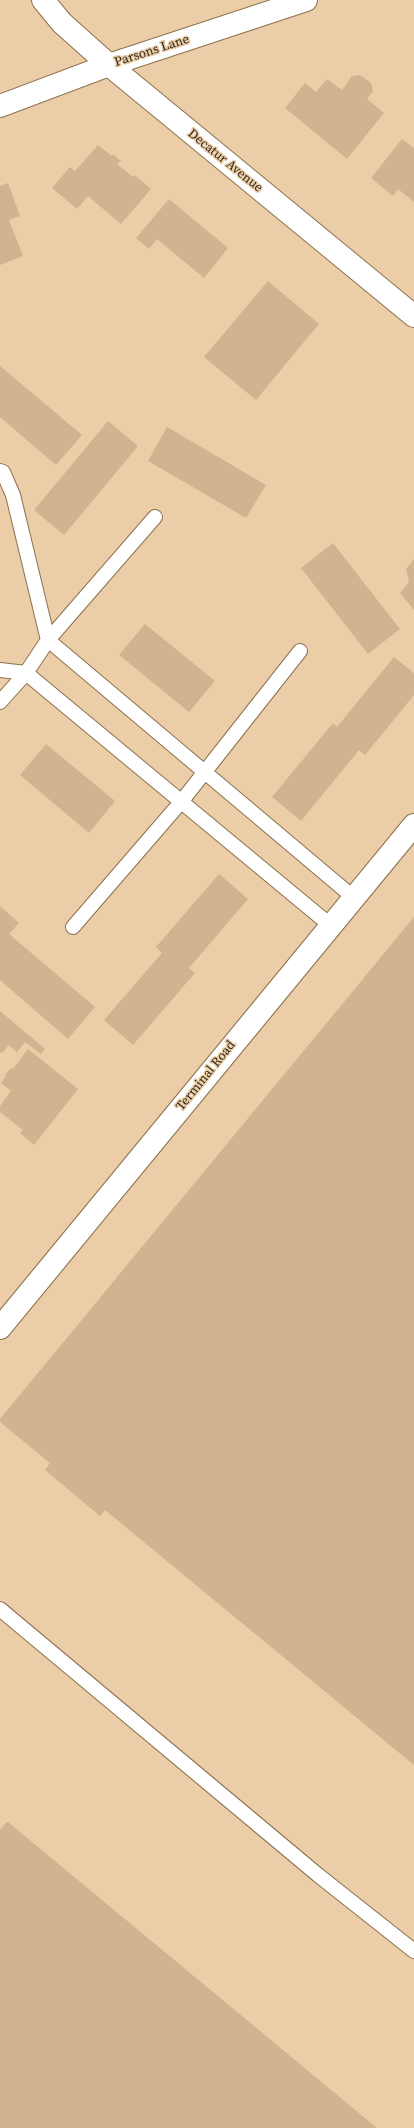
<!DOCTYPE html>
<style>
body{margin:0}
canvas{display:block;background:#ebcea8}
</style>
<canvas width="414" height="2128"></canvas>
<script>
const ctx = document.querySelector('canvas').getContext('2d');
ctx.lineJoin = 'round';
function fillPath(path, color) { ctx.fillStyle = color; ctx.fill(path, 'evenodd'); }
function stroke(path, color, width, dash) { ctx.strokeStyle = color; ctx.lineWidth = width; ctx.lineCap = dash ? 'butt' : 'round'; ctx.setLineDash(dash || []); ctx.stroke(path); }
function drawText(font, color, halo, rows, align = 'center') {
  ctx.font = font + ' "Source Serif 4",serif'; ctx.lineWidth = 3; ctx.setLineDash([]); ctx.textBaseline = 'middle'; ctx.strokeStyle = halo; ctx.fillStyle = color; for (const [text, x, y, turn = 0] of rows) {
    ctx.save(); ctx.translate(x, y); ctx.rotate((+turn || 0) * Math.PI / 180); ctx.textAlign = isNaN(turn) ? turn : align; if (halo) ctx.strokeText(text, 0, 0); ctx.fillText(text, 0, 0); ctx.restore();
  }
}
fillPath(new Path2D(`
 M360 75 371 83 373 91 367 99 384 113 347 159 285 108 305 83 316 92 327 79 342 90 352 76Z
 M402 139 414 148V202L398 189 393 196 371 178Z
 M98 145 112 156 113 154 121 161 117 164 133 177 135 175 151 189 121 224 88 196 77 209 52 188 70 167 75 171Z
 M8 183 20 216 9 220 23 256 0 265V186Z
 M169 199 228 248 204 278 157 239 149 249 136 238Z
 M268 281 319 324 256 400 204 357Z
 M0 366 82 435 56 465 0 417Z
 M108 421 138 446 64 535 34 510Z
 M167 427 266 485 246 518 148 461Z
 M333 543 400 629 368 654 301 568Z
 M414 559V610L400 593 409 582 406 569Z
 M145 624 215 681 189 712 119 655Z
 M394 657 414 673V695L365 755 359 750 301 821 272 797 333 723 337 727Z
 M46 744 115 801 89 833 20 775Z
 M219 874 248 899 189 968 195 973 133 1045 104 1020 162 953 156 947Z
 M0 906 19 923 9 934 95 1007 68 1039 0 980Z
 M414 917V1765L105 1510 100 1516 45 1470 50 1463 0 1422V1419Z
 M0 1011 45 1049 41 1054 25 1042 17 1052 9 1045 2 1053 0 1052Z
 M28 1049 78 1089 34 1145 20 1133 23 1130 0 1112V1106L11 1091 1 1083 6 1076 5 1075 11 1068 13 1069Z
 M7 1822H8L377 2128H0V1830Z`), '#d0b38f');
const service = new Path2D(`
 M0 471 3 472 13 495 48 640 353 897
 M0 670 26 673 330 925
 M0 702 26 673 48 640 155 517
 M73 927 181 802 300 651
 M0 1609 318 1875 414 1951`);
const minor = new Path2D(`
 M43 0 62 23 109 65 414 316
 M0 106 109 65 306 0`);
const secondary = new Path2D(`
 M0 1328 414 825`);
stroke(service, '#8c714e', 16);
stroke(minor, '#8c714e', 24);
stroke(secondary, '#8c714e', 24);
stroke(service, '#fff', 14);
stroke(minor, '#fff', 22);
stroke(secondary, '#fff', 22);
drawText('13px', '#312618', '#ebcea8', [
 ["Parsons Lane",152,51,-18],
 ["Decatur Avenue",225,161,39],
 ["Terminal Road",206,1076,-51]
]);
</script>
